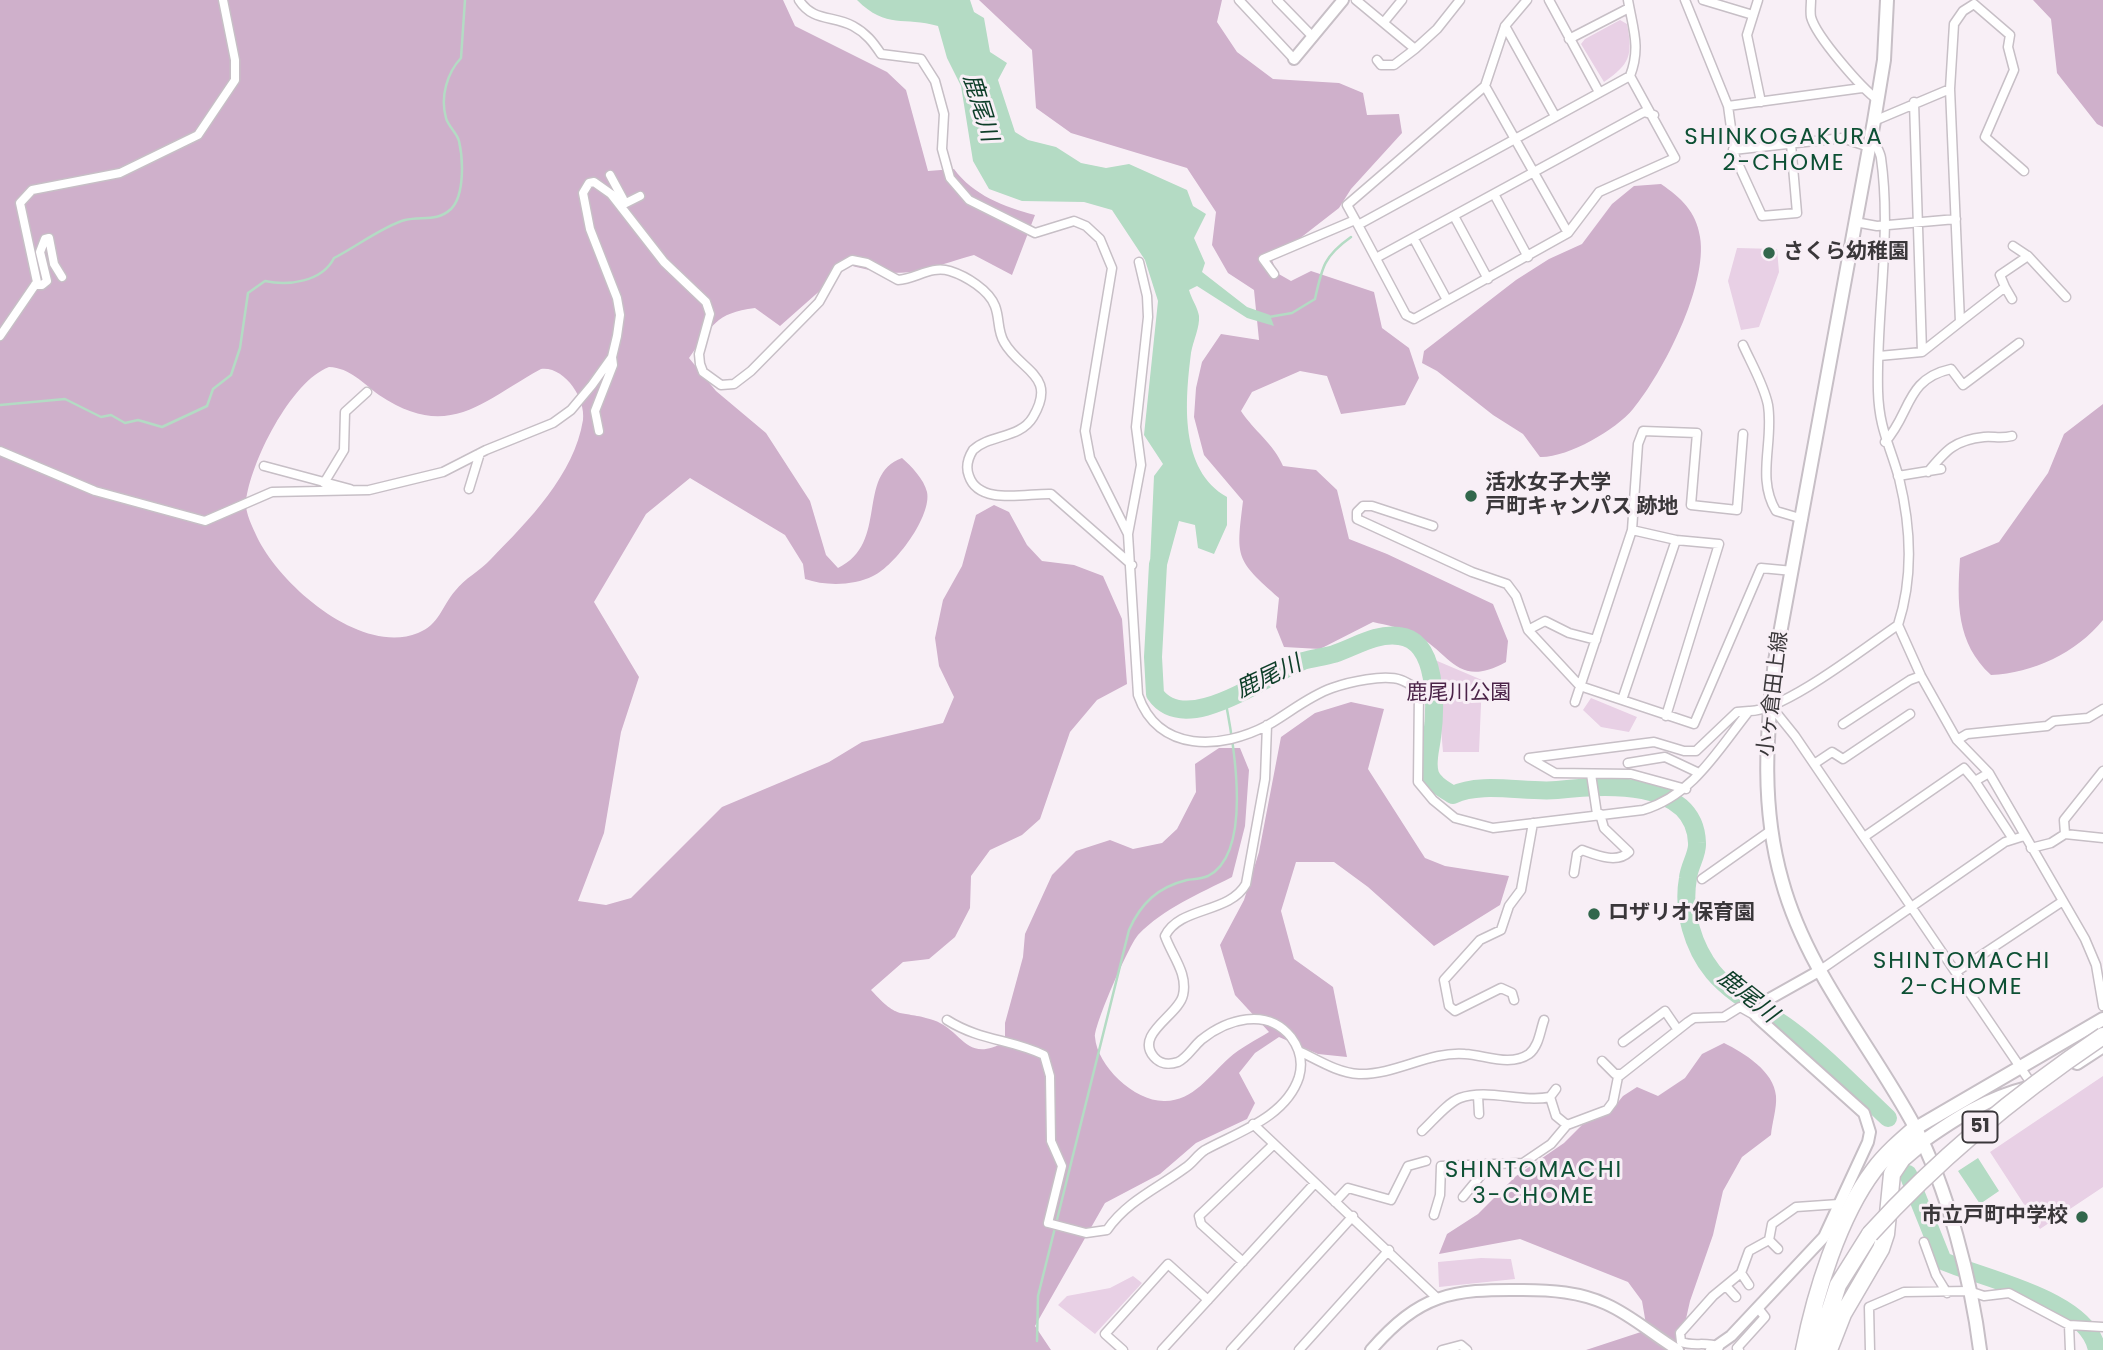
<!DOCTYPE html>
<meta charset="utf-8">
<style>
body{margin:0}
canvas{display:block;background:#f8eff6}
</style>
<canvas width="2103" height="1350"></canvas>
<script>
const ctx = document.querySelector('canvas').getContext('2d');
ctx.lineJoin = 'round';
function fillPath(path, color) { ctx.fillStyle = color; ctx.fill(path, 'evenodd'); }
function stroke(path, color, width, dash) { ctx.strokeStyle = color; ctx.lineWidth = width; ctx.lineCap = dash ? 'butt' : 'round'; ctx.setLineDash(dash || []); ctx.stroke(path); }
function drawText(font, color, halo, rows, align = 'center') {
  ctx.font = font + ' Poppins,"Noto Sans JP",sans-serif'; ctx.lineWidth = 6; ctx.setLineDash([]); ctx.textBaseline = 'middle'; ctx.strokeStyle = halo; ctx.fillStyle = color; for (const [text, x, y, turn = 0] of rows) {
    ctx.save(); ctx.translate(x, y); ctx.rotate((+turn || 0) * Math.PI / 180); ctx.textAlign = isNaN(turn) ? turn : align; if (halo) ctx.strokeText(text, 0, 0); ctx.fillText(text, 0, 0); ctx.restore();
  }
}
fillPath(new Path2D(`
 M1620 20 1627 24C1633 56 1630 64 1604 82L1581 44 1585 39Z
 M1737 248 1777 249 1779 272 1759 327 1741 330 1728 281Z
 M1435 660 1482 680 1479 752H1443Z
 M1591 698 1637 717 1629 732 1601 727 1583 710Z
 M2103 1076V1187L2040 1229 1990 1152Z
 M1481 1258 1511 1259 1515 1279 1439 1287 1438 1262Z
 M1133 1276 1142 1283 1095 1334 1058 1305 1067 1296 1110 1288Z`), '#e8d0e5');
fillPath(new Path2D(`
 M0 0H783L795 26 887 72 906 90 928 171 954 169C973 195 1004 207 1035 215L1012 275 974 255C921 270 905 281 849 265L780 326 755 308C715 313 712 326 689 358L716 391 766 433 810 501 826 555 838 568C890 543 855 475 902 458 911 466 924 479 927 492 932 516 895 566 873 576 853 586 825 586 805 579L803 564 785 535 690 478 646 514 594 602 639 677 621 732 604 833 578 901 606 905 631 898 722 807 829 762 862 742 943 723 954 697 939 666 935 638 943 600 962 566 976 515 994 505 1009 512 1027 545 1042 561 1074 565 1103 576 1122 619 1127 684 1097 700 1070 732 1040 819 1022 835 990 850 971 876 970 908 955 937 929 959 903 962 871 990C900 1022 899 1009 933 1020 963 1030 965 1064 1005 1042V1023L1023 957 1025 934 1052 875 1076 851 1110 840 1133 849 1162 843 1177 829 1196 792 1195 764 1219 748H1240L1249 770 1245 826 1232 877C1199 894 1164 908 1138 935 1129 945 1094 1025 1095 1037 1097 1066 1135 1102 1165 1101 1193 1101 1210 1075 1229 1058 1240 1048 1256 1040 1269 1032L1235 995 1220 945 1244 900 1259 852 1281 737 1315 713 1351 702 1384 709 1368 769 1425 858 1445 866 1509 876 1500 905 1434 946 1368 887 1334 862H1296L1281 911 1294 959 1333 987 1347 1057 1318 1054 1279 1037 1255 1053 1239 1073 1255 1103 1247 1119 1196 1143 1160 1174 1105 1203 1035 1326 1051 1350H0ZM329 367C350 368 363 383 379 395 449 442 482 401 541 369 564 366 586 398 583 420 574 475 529 520 491 559 480 571 465 578 455 591 442 606 439 625 418 633 361 656 280 585 257 537 253 528 245 513 246 502 250 463 291 381 329 367Z
 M979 0H1222L1217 22 1237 52 1273 79 1339 83 1363 93 1367 115 1399 114 1402 133 1351 189 1339 208 1272 260 1277 273 1291 281 1311 271 1374 292 1382 328 1409 348 1419 378 1405 405 1341 414 1327 376 1300 371 1252 392 1241 411C1254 431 1274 444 1283 466L1316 470 1337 490 1349 539 1387 554 1493 604 1508 641 1506 662C1457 689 1452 654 1415 634 1403 628 1386 625 1373 622L1320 649 1284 647 1276 627 1279 598C1235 559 1236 558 1243 501L1204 455 1194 417 1196 388 1202 362 1221 334 1259 340 1254 290 1228 273 1212 245 1216 212 1187 168 1071 133 1036 108 1032 50Z
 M2033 0H2103V127L2097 124 2057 73 2051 19Z
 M1661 184C1681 198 1696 211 1700 237 1708 285 1663 373 1633 409 1616 430 1567 458 1540 457L1523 434 1493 415 1437 371 1422 363 1424 351 1516 280 1549 259 1582 244 1612 204 1634 186Z
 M2103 404V620C2076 653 2033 673 1991 675 1956 643 1957 602 1960 558L1999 542 2048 473 2064 434Z
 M1724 1043C1744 1053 1774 1071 1776 1096 1777 1108 1772 1123 1771 1135L1742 1157 1723 1191 1713 1235 1690 1301 1679 1350H1586L1647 1330 1642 1301 1628 1282 1520 1239 1439 1254 1447 1234 1478 1214 1516 1176 1564 1143 1582 1125 1610 1112 1623 1096 1637 1087 1658 1096 1685 1078 1702 1054Z`), '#cfb0cb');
fillPath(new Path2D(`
 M857 0H970L974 12 984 18 990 52 1007 63 998 80 1015 132 1028 140 1056 147 1081 163 1106 168 1129 164 1187 190 1193 206 1206 214 1194 238 1205 263 1202 272 1247 307 1270 315 1274 326 1247 318 1197 286 1189 290C1191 298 1198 308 1199 316 1200 327 1193 341 1191 353 1185 401 1179 470 1227 497V525L1214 554 1198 548 1195 525 1179 521 1161 587 1149 586 1154 476 1163 464 1144 435 1158 301 1145 260 1112 210 1084 202 1022 201 989 189 973 161 961 86 947 58 938 26C904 16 887 30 857 0Z
 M1978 1158 1999 1191 1980 1204 1958 1171Z`), '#b4dbc4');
stroke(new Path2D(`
 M1269 317 1292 313 1315 299C1322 267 1324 256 1351 237
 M0 405 65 399 101 417 111 415 125 423 138 420 162 427 207 406 213 389 231 375 240 348 248 293 265 281C288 286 322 282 334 258 354 248 385 225 405 220 422 216 437 222 451 209 465 195 463 158 459 141 457 133 448 126 446 118 440 97 447 73 461 58L465 0
 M1037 1341 1038 1296 1129 930C1141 903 1158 887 1187 880 1194 879 1201 879 1208 876 1254 852 1233 739 1225 699`), '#b4dbc4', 2.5);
stroke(new Path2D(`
 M1158 564 1153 657 1155 694C1186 739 1267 674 1303 661 1313 658 1324 657 1334 654 1357 646 1376 633 1399 636 1438 640 1436 707 1432 737 1431 748 1426 762 1430 774 1433 784 1445 790 1453 795 1481 781 1526 793 1557 790 1602 785 1695 778 1697 843 1698 854 1689 866 1688 878 1682 911 1693 947 1713 972 1734 997 1765 1011 1790 1029 1825 1055 1856 1088 1888 1118
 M1908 1174 1943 1261C1983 1279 2088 1299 2097 1350`), '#b4dbc4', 18);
const minor = new Path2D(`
 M799 0C813 22 833 15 853 26 866 33 873 42 881 54L921 59 935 81 944 114 942 149 950 178 969 200 1035 233 1074 221 1086 226 1100 239 1112 268 1085 431 1090 458 1128 534 1138 695C1158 753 1221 750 1268 725 1289 713 1309 696 1332 688 1349 682 1384 674 1401 680 1407 682 1414 687 1419 690L1418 782 1433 800 1455 818 1493 828 1643 810C1693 795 1717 751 1749 711 1783 712 1867 646 1898 625
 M1239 0 1294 59
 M1277 0 1313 37
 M1356 0 1415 49 1437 29 1460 0
 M1527 0 1505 26 1485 86 1568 233
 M1549 0 1599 92
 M1628 0C1633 29 1641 48 1630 76L1358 225 1406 315 1414 319 1568 233 1599 192 1675 158 1630 76
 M1685 0 1728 106 1735 157 1762 216 1797 213 1791 144
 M1703 0 1753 15
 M1758 0 1747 35 1761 102
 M1811 0C1811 5 1810 12 1811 17 1816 36 1861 88 1878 100
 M1384 22 1402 0
 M1505 26 1555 116
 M1569 39 1629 8
 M1377 60 1381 65H1394L1415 49
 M1914 102 1922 352
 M1728 106 1862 88
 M1874 121 1950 89
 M1873 138C1875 145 1880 151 1881 158 1892 235 1876 313 1878 391 1879 429 1890 445 1899 478 1911 527 1914 576 1898 625L1921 676 1957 740 1989 773 2085 939 2096 965 2103 1006
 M1733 150 1842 138 1869 147
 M610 175 623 199 622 208
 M1494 194 1528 257
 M624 204 640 196
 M1454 216 1488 279
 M1855 222 1877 226 1956 219
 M1358 225 1347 205 1485 86
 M1414 239 1447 300
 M2013 246 2028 256
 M1376 258 1644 112 1654 115
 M1274 274 1263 259 1355 220
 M35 285H42L47 281 40 252 45 239 49 238 54 264 62 277
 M2005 287 2012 299
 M1960 322 2005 287 2000 275 2028 256 2066 297
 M0 336 37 282 20 203 32 190 120 173 198 135 235 80V60L223 0
 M1743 345C1751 363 1764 385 1768 405 1774 442 1756 478 1776 511L1803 519
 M1879 356 1922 352 1960 322 1950 89 1954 24 1963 11 1974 4 2010 35 2008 47 2014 70 1985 137 2024 171
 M599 431 595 411 613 365 612 357
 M1885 442C1911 414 1905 379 1951 369L1963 385 2019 343
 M0 451 95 491 205 521 272 492 369 490 443 472 486 450 553 423 571 410 592 385 612 357 617 336 620 315 617 298 590 229 583 193 589 183 594 182 611 194 664 262 706 302 710 314 699 354 700 364 703 372 721 385 734 384 751 371 819 302 838 268 852 260 867 263 898 280C916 279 931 265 950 271 966 276 989 290 995 306 1000 319 997 330 1004 342 1020 371 1058 375 1033 417 1020 439 990 434 973 450 968 458 965 466 969 476 979 506 1027 493 1051 494L1132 565
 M264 466 350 489
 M1928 472C1946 450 1955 440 1984 437 1994 436 2000 439 2012 436
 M1898 476 1941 469
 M324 483 344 450 345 412 367 392
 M469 489 480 453
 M1433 526 1372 506H1363L1357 512V519L1472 572 1507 584 1516 596 1528 630 1580 686 1694 724 1761 568 1793 571
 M1632 530 1676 540 1719 544 1666 716
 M1128 534 1141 465 1136 427 1148 317 1147 296 1139 262
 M1528 630 1545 621 1569 633 1596 640
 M1622 700 1676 540
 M1575 702 1632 530 1638 444 1643 431 1697 433 1691 505 1737 510 1743 434
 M1770 705 1795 736 2033 1086
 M1843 724 1910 680 1921 676
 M1957 740 1967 734 2047 726 2054 721 2088 718 2103 709
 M1628 763 1665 757 1699 773
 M1814 764 1832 752 1843 759 1910 714
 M1591 774 1597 814
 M1975 781 2013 839
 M1686 789 1631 774 1555 773 1529 758 1654 742 1684 751H1696L1737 712 1749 711
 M2065 834 2103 838
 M1864 837 1964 768 1975 781 1989 773
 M2031 848 2051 843 2065 834 2064 820 2103 771
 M1574 873 1577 854 1582 850C1596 855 1617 864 1629 852L1604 828 1600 814
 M1702 879 1770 831
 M1819 971 2005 842 2024 836
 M1956 972 2063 901
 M1514 1000 1512 993 1501 988 1455 1011 1449 1006 1444 980 1480 940 1501 930 1509 906 1521 890 1533 823
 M947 1020C980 1041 1011 1039 1044 1055L1050 1076 1051 1141 1062 1166 1048 1223 1086 1233 1107 1230C1127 1201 1158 1188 1185 1168 1193 1163 1197 1155 1205 1150 1238 1132 1286 1117 1299 1077 1303 1063 1300 1049 1291 1037 1267 1007 1227 1019 1201 1040 1193 1047 1187 1058 1178 1062 1169 1065 1160 1064 1154 1057 1134 1034 1179 1015 1183 995 1188 973 1172 956 1165 936 1180 906 1229 914 1246 884L1265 779 1267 725
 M1623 1042 1665 1011 1678 1030
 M1299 1051C1318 1060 1338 1073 1359 1074 1396 1075 1429 1051 1465 1054 1485 1055 1510 1067 1529 1054 1539 1046 1540 1031 1544 1020
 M1602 1061 1615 1074H1621
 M1556 1089 1550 1097 1556 1116 1567 1125
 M1478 1096 1479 1114
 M1253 1124 1437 1298
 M1422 1131C1433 1121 1447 1103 1460 1098 1488 1088 1521 1103 1550 1097
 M1463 1197 1482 1174 1486 1164
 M1335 1202 1348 1188 1391 1200 1408 1166 1426 1161
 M1434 1215 1440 1195 1441 1166 1523 1163 1551 1144 1567 1125 1607 1110 1613 1102 1618 1077 1688 1022 1694 1018 1724 1017 1740 1007 1756 1016
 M1769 1240 1778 1249
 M1924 1242 1936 1275 1947 1293
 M1243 1262 1201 1224 1199 1216 1273 1145
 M1741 1273 1749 1285
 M1726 1286 1736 1297
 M2069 1325 2070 1350
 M1719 1347C1706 1341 1694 1347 1681 1342L1680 1333 1713 1296 1741 1273 1749 1251 1769 1240 1772 1224 1796 1207 1839 1204
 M1123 1350 1105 1334 1168 1264 1208 1300
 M1162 1350 1315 1183
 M1231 1350 1353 1216
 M1299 1350 1389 1250
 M1442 1350 1461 1345 1467 1350
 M1739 1350 1737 1348 1765 1317 1758 1308
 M1870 1350 1869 1307 1904 1292 1969 1291 1984 1296 2009 1293 2069 1325 2103 1327`);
const tertiary = new Path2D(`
 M1294 59 1343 0
 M1371 1350C1420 1294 1451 1289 1523 1290 1551 1290 1580 1292 1606 1304 1633 1316 1654 1336 1678 1350
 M1711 1350 1731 1336 1824 1237 1868 1142 1870 1132 1864 1113 1756 1016 1771 998 1819 971`);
const secondary = new Path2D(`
 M1887 0 1884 60 1874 121 1775 661C1766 736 1761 807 1782 881 1807 972 1871 1045 1915 1127 1947 1186 1972 1284 1980 1350`);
const primary = new Path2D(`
 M2077 1063 2103 1046
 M1916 1128 2103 1019
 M1922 1142C1956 1118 1987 1098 2027 1088`);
const motorway = new Path2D(`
 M1804 1350C1815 1294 1839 1216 1874 1170 1886 1154 1901 1141 1916 1128
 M1817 1350 1838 1285 1870 1234
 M1829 1350 1843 1314 1881 1249 1886 1234 1892 1174 1902 1159 1922 1142`);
stroke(minor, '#c7bfc6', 11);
stroke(tertiary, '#c7bfc6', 14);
stroke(secondary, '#c7bfc6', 16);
stroke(primary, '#c7bfc6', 16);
stroke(motorway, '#c7bfc6', 19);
stroke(minor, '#fff', 8);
stroke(tertiary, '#fff', 10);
stroke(secondary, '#fff', 12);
stroke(primary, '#fff', 12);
stroke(motorway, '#fff', 16);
const motorwayBridge = new Path2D(`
 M1870 1234C1939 1158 2018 1093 2103 1036`);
stroke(motorwayBridge, '#c7bfc6', 19, []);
stroke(motorwayBridge, '#fff', 16);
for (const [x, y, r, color] of [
 [1769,253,7,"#32674c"],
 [1471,496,7,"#32674c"],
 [1594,914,7,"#32674c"],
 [2082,1217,7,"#32674c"]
]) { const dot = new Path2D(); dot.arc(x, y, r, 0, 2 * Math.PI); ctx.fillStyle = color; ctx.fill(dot); stroke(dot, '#f8eff6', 2.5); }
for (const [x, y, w] of [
 [1980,1127,35]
]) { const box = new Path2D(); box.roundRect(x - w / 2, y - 15.5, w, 31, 5); ctx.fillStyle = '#f8eff6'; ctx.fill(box); stroke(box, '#3a373a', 2); }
drawText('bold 19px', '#3a373a', null, [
 ["51",1980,1127]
]);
drawText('bold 21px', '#3a373a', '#f8eff6', [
 ["さくら幼稚園",1783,253],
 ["活水女子大学",1485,484],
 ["戸町キャンパス 跡地",1485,508],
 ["ロザリオ保育園",1608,914],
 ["市立戸町中学校",2068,1217,"right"]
], 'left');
drawText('21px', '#4b2348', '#f8eff6', [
 ["鹿尾川公園",1459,694]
]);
drawText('21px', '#3a373a', '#f8eff6', [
 ["小ヶ倉田上線",1774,694,-83]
]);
drawText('italic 23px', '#0d3e28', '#f8eff6', [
 ["鹿尾川",979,108,73],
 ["鹿尾川",1269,678,-25],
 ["鹿尾川",1747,997,39]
]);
ctx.letterSpacing = '2px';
drawText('23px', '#0d5034', '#f8eff6', [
 ["SHINKOGAKURA",1784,138],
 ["2-CHOME",1784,164],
 ["SHINTOMACHI",1962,962],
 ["2-CHOME",1962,988],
 ["SHINTOMACHI",1534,1171],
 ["3-CHOME",1534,1197]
]);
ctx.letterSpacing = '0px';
</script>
